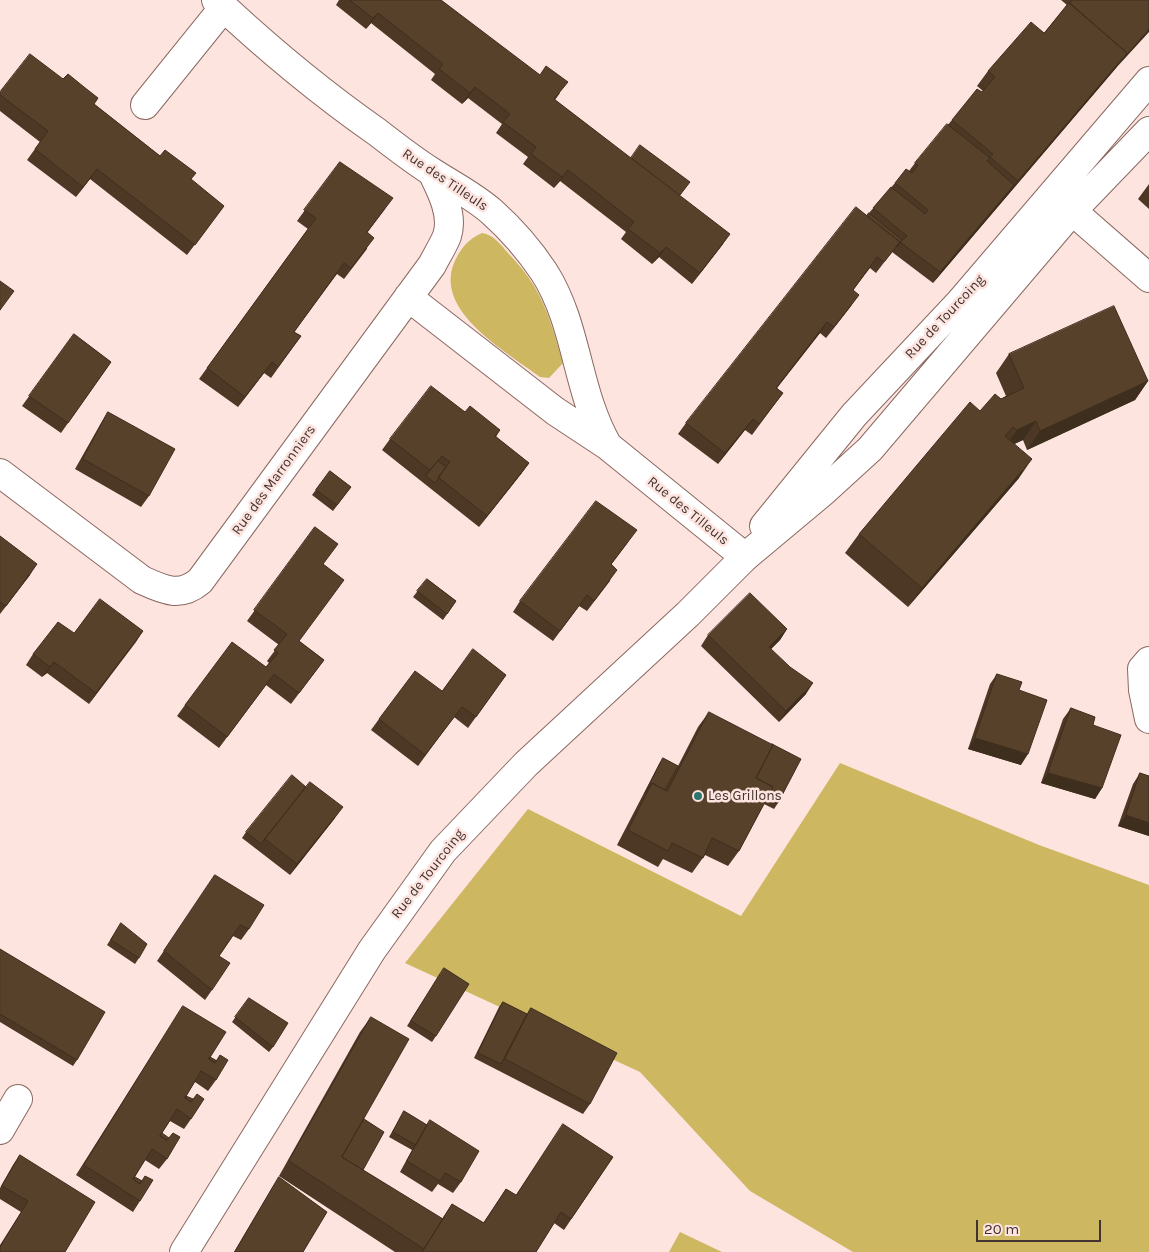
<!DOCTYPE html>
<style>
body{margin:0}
#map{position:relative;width:1149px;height:1252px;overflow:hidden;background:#fde4df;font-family:Karla,sans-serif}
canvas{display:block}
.scale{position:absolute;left:976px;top:1220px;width:125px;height:22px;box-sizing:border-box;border:2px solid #433330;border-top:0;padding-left:6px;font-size:15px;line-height:18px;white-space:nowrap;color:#433330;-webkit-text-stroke:4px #fde4df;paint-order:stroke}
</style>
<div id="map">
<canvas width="1149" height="1252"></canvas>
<div class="scale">20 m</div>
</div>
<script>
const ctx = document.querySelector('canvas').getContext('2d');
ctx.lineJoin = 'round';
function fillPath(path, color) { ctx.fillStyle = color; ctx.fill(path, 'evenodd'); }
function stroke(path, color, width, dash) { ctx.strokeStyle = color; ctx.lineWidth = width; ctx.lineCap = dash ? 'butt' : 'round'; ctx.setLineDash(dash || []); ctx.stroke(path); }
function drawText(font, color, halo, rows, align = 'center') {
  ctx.font = font + ' Karla,sans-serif'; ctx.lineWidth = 5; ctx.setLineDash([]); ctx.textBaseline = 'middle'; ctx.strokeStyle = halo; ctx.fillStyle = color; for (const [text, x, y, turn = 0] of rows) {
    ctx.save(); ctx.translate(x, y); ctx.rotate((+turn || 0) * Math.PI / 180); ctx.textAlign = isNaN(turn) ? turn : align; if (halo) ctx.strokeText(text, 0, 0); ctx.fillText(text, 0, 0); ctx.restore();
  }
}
fillPath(new Path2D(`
 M482 233C494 235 500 244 508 253 543 289 549 316 563 363L549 378 540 377C507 352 434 312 454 263 460 249 468 239 482 233Z
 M840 763 1039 845 1149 885V1252H853L750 1191 640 1072 405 963 528 809 741 916Z
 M680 1232 722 1252H669Z`), '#cdb761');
const minor = new Path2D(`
 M216 0C267 48 320 92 377 132 395 146 413 160 432 172 452 185 474 196 492 212 511 229 530 251 544 272 578 325 576 391 608 446
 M145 105 224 7
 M1054 195 1149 278
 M408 297 555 411 608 446 745 557
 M0 473 142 580C164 590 180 598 200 581L432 265C437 255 443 246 447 236 454 215 441 190 432 172
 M1149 661 1142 669 1143 690 1149 719
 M0 1130 18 1099`);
const major = new Path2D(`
 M764 526 854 415 960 302 1149 81
 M184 1252 372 950 443 851 526 764 688 614 745 557 824 491 870 449 1073 210 1149 131`);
stroke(minor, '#8b6860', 30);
stroke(major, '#8b6860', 30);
stroke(minor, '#fff', 28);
stroke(major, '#fff', 28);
fillPath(new Path2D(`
 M339 0H441L560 93 555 100 680 196 723 244 692 284 659 257 652 264 621 239 626 232 560 181 554 188 523 164 528 157 496 133 502 124 468 98 462 104 431 80 435 74 371 23 366 29 336 5Z
 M1061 0H1149L1116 68 933 283 892 252 876 273 870 268 853 290 851 306 826 338 820 333 777 388 783 393 752 435 745 430 718 464 678 434 686 423 869 213 895 183 909 171 915 163 952 120 983 91 977 86 988 71 1044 33 1067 5Z
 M0 92 94 104 224 206 187 255 90 179 76 197 27 160 40 142 0 111Z
 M340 162 385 209 367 233V249L344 279 337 274 294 332 301 336 271 378 264 373 238 407 199 379 308 229 297 221Z
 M1149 184V209L1138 199Z
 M74 334 111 362 61 433 22 406Z
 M1009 354 1148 381 1135 400 1027 450 1023 440 1014 444 1019 478 908 607 845 553 859 534 980 411 1006 396 996 373Z
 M108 412 149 496 141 507 75 469 101 423Z
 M465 412 500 430 496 437 529 463 521 474 479 527 382 450 390 439Z
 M330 471 351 487 333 511 312 495Z
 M315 527 323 565 299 641 324 660 291 704 266 685 219 748 177 716 185 705 266 667 269 663 267 661 279 645 247 621Z
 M0 536 30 575 0 614Z
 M629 541 611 565 610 581 587 611 579 606 553 641 513 612 520 601Z
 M427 579 456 601 443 620 413 597Z
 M787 629 780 640 771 649 806 694 779 722 701 646 708 635Z
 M143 631 89 704 47 673 42 677 26 665 33 654 74 633Z
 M997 674 1019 690 1021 765 968 749 990 684Z
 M506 675 468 728 454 717 418 766 371 730 379 719 442 691Z
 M1071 708 1093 725 1102 788 1095 799 1041 783 1063 719Z
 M709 712 778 803 774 809 764 804 739 851 728 866 705 855 692 873 663 859 658 867 617 845 659 764 663 758 678 766 698 727Z
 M1140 773 1149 836 1118 826 1133 784Z
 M335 818 290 875 242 838 246 832Z
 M215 875 249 929 241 940 233 936 219 956 212 990 205 1000 157 961Z
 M121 923 139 958 135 964 107 945Z
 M0 949 77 1060 73 1066 0 1022Z
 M440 974 436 1036 432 1042 407 1026Z
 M249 998 273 1047 269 1052 232 1022Z
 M503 1002 527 1014 531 1008 590 1104 583 1114 474 1058 499 1007Z
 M183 1006 210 1057 217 1061 220 1055 216 1080 208 1091 195 1082 186 1096 191 1119 184 1129 170 1121 162 1133 167 1159 159 1169 145 1160 135 1177 142 1181 140 1201 133 1212 76 1175 176 1017Z
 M371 1017 364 1119 363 1170 442 1219 452 1204 483 1223 506 1189 515 1195 613 1157 564 1230 554 1223 536 1252H395L279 1176 360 1032Z
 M404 1111 427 1125 430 1120 461 1182 453 1193 438 1184 432 1192 400 1172 412 1150 389 1137Z
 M20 1155 65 1252H0V1245L21 1212 0 1199V1188L13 1165Z
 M279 1177 303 1252H234L272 1188Z`), '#4c3824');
fillPath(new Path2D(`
 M378 13 371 23 366 29 373 18Z
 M1149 29V32L1116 68 933 283 940 272 1018 181 1127 53Z
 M475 87 468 98 462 104 470 93Z
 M97 169 90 179 76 197 83 187Z
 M568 170 560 181 554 188 562 177Z
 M730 234 723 244 692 284 700 273Z
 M666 247 659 257 652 264 660 253Z
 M859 295 851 306 826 338 834 327Z
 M827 322 820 333 769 398 776 388Z
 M272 362 264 373 238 407 245 397Z
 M1148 381 1135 400 1027 450 1040 431Z
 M753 419 745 430 718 464 725 453Z
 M1036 421 1023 440 1004 449 1017 430Z
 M1032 459 1019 478 908 607 922 588Z
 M529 463 521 474 479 527 487 516Z
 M37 564 30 575 0 614 6 606Z
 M787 629 780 640 762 658 769 647Z
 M143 631 136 642 89 704 96 693Z
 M54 662 47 673 42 677Z
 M813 683 806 694 779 722 786 711Z
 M975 738 1028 754 1021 765 968 749Z
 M1048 773 1102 788 1095 799 1041 783Z
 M343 807 335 818 290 875 297 864Z
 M1126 815 1149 823V836L1118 826Z`), '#3e2e1d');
const building = new Path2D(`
 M350 0H441L540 75 546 66 568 82 554 99 730 234 700 273 666 247 660 253 628 229 634 222 568 170 562 177 531 154 536 147 503 122 510 114 475 87 470 93 439 69 443 64 378 13 373 18Z
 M1073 0H1148L1149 1V29L1124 58 1127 53 1070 3Z
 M1069 3 1127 53 1018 181 990 157 993 154 952 120 977 89 982 92 995 77 988 71 1031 22 1044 33Z
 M30 54 63 79 68 74 84 87 98 98 94 104 160 156 165 150 196 173 191 179 224 206 195 245 97 169 83 187 35 149 48 131 0 95V92Z
 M947 124 990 158 987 161 1014 185 940 272 900 242 907 236 873 208 891 187 925 214 928 210 895 183 906 169 912 173 918 165 915 163Z
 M640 145 690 182 680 195 631 158Z
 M340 162 393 198 367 232 374 238 351 268 344 263 294 332 301 336 278 367 272 362 245 397 207 368 316 218 304 210Z
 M856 207 900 242 884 262 877 257 853 290 859 295 834 327 827 322 776 388 783 393 759 424 753 419 725 453 686 423Z
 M869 213 902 240 897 247H896L900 242 867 216Z
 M0 281 14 291 0 310Z
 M1114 306 1148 381 1040 431 1036 421 1017 430 1013 427 1005 436 1032 459 922 588 859 534 970 402 980 411 995 394 1001 399 1024 388 1009 354Z
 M74 334 111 362 68 423 29 396Z
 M431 386 465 412 470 406 500 430 495 436 529 463 487 516 438 477 450 462 442 456 430 470 390 439Z
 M108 412 175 449 149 496 83 459Z
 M438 461 446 467 435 483 426 476Z
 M330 471 351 487 337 505 316 490Z
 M596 501 637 530 611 564 617 570 594 601 587 595 560 631 520 601Z
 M315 527 338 544 323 564 344 580 299 641 324 660 299 693 274 674 227 737 185 705 232 642 266 667 278 653 274 650 287 634 254 610Z
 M0 536 37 564 6 606 0 602Z
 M427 579 456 601 447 614 417 591Z
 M750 593 787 629 769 647 790 667 813 683 786 711 708 635Z
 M100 599 143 631 96 693 54 662 50 667 33 654 58 622 74 633Z
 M473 649 506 675 476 717 462 707 425 755 379 719 415 671 442 691Z
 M997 674 1022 682 1019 690 1047 700 1028 754 975 738Z
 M1071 708 1095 717 1093 725 1121 735 1102 788 1048 773Z
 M709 712 773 745 756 778 773 787 739 851 712 838 703 858 672 843 668 851 628 830 652 783 667 791Z
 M772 744 801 759 778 803 768 798 773 787 756 778 773 745Z
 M663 758 678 766 665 790 652 783 645 793Z
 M1140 773 1149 776V823L1126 815Z
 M292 775 306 787 261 844 246 832Z
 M310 782 343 807 297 864 265 839Z
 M215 875 264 905 249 929 240 925 219 956 230 963 212 990 164 951Z
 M121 923 147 944 139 958 111 940Z
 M0 949 105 1012 77 1060 0 1014Z
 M444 968 469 984 436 1036 411 1021Z
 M249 998 288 1023 273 1047 235 1017Z
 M503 1002 527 1014 501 1064 478 1053Z
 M183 1006 226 1032 209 1059 215 1063 220 1055 228 1060 216 1080 201 1071 185 1098 191 1102 197 1094 204 1099 191 1119 177 1109 160 1136 167 1140 173 1133 180 1137 167 1159 152 1149 133 1179 140 1184 145 1176 153 1180 140 1201 84 1165Z
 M531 1008 617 1053 590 1104 505 1059Z
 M371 1017 409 1039 342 1157 443 1219 424 1249 289 1161Z
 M210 1057 217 1061 215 1063 209 1059Z
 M186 1096 193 1099 191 1102 185 1098Z
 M404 1111 427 1125 416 1145 393 1132Z
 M364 1119 384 1132 363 1170 342 1157Z
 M430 1120 479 1151 461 1182 445 1173 440 1181 407 1161Z
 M563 1124 613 1157 571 1219 561 1212 536 1252H422L452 1204 484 1223 506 1189 516 1195Z
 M162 1133 169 1138 167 1140 160 1136Z
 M20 1155 95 1202 65 1252H1L0 1251V1247L28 1201 2 1186Z
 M135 1177 142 1181 140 1184 133 1179Z
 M279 1177 327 1212 303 1252H235Z`);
fillPath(building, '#58412a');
stroke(building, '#3e2e1d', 1);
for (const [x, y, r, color] of [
 [698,796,5,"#2c7571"]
]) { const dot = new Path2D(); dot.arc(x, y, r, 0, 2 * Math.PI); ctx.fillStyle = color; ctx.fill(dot); stroke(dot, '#fde4df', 2); }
drawText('14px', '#433330', '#fde4df', [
 ["Rue des Tilleuls",445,180,34],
 ["Rue de Tourcoing",945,317,-47],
 ["Rue des Marronniers",274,480,-54],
 ["Rue des Tilleuls",688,511,39],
 ["Rue de Tourcoing",428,874,-52]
]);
drawText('14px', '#433330', '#fde4df', [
 ["Les Grillons",708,796]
], 'left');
</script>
